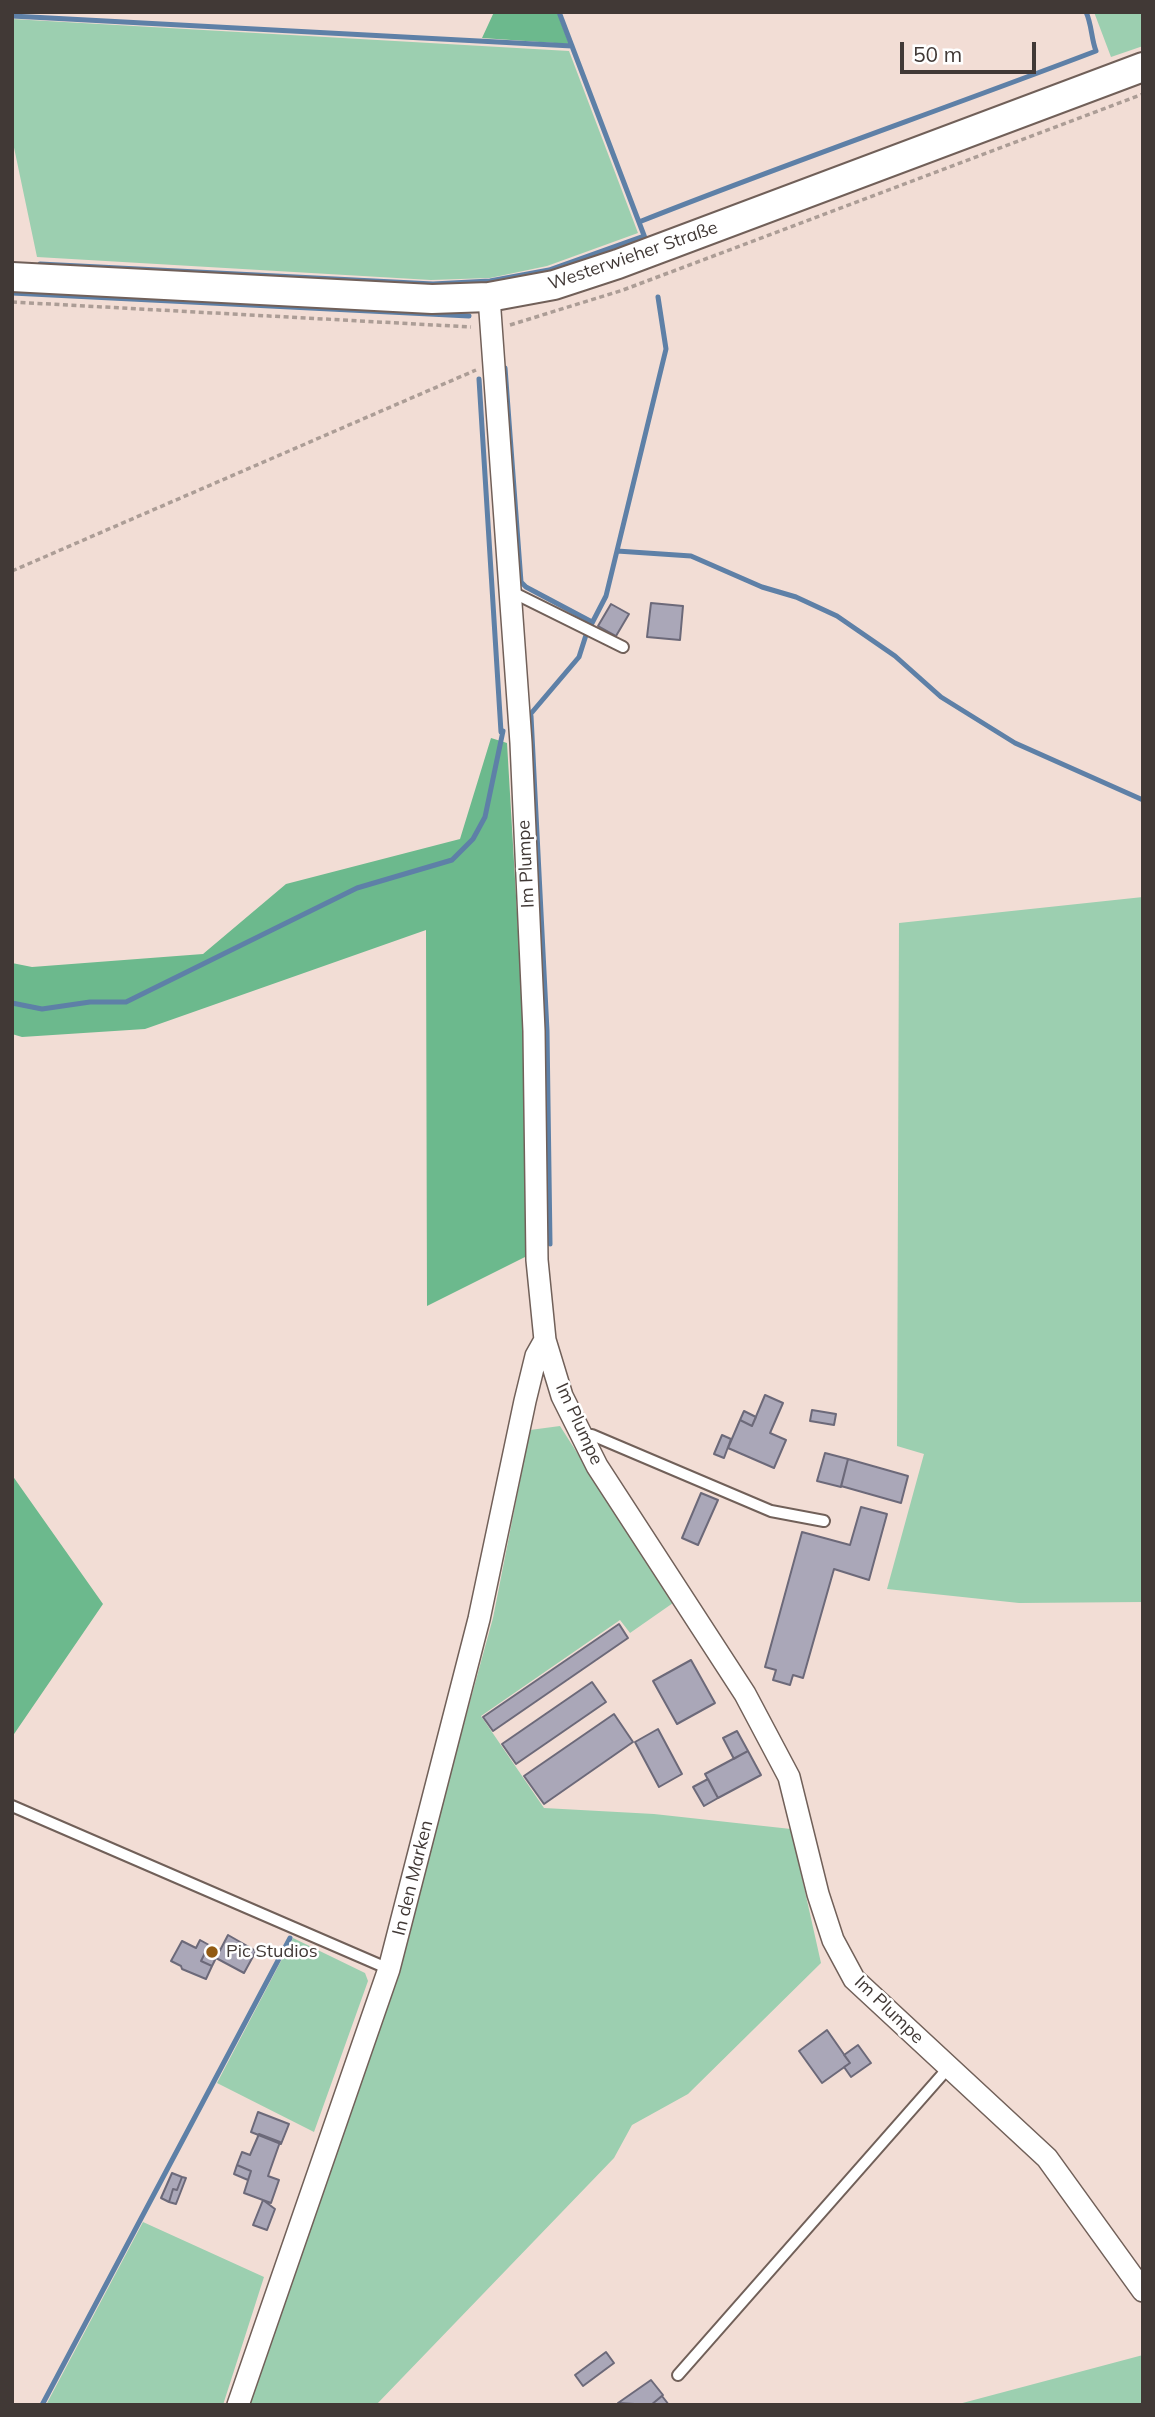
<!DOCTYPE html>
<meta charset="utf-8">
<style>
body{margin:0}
#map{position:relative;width:1155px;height:2417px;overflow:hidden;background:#f2ddd5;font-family:Mulish,sans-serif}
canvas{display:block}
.frame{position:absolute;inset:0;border:14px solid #413936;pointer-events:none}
.scale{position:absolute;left:900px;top:42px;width:136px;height:32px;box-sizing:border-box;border:4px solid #413936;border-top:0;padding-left:9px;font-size:21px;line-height:24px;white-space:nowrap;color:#413936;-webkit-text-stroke:5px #fff;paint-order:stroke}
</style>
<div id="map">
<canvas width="1155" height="2417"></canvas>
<div class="frame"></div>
<div class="scale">50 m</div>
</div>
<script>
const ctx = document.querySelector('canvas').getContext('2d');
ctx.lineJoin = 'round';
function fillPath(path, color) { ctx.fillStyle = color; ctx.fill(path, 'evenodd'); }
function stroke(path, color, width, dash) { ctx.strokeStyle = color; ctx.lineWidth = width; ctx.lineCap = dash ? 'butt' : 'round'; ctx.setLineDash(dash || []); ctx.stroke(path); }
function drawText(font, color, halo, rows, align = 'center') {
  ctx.font = font + ' Mulish,sans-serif'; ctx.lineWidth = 5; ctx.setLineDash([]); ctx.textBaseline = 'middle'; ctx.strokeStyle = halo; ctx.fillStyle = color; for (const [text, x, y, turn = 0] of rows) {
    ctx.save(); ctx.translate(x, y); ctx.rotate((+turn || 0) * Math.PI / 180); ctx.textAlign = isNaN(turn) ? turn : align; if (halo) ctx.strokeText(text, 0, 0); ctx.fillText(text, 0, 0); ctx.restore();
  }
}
fillPath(new Path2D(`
 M1094 12H1143V46L1111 57Z
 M12 19 569 51 638 233 547 266 490 278 431 280 37 257 12 138Z
 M1143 897V1602L1019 1603 887 1589 924 1454 897 1446 899 923Z
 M560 1426 673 1603 630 1633 620 1620 481 1716 544 1808 654 1814 791 1829 821 1963 688 2094 632 2125 614 2158 376 2405H249L396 1971 493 1618 530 1430Z
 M293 1938 365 1973 368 1981 314 2132 217 2083Z
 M143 2222 264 2277 223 2405H46Z
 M1143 2355V2405H955Z`), '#9ccfb0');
fillPath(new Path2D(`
 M494 12H557L569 44 482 38Z
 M491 738 507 743 524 1032 527 1256 427 1306 426 930 145 1029 22 1037 12 1034V963L32 967 203 954 286 884 460 839Z
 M12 1475 103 1604 12 1737Z`), '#6cb98d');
stroke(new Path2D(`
 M559 12 645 238
 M12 16 572 46
 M639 222C790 162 944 109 1096 51 1091 38 1092 25 1086 12
 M40 264 433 284 490 281 549 270 644 236
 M12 293 469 316
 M505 368 521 582 526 587 592 622
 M479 379 501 732
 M617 551 691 556 762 587 796 597 837 616 895 656 941 697 1015 743 1143 800
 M590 627 606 596 666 349 658 297
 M531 716 547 1031 550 1244
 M528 717 579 657 586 635
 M12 1003 42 1009 90 1002H126L357 888 452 860 473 839 485 817 503 731
 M42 2405 290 1938`), '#5e80a7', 5);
const building = new Path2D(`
 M651 603 683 606 680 640 647 637Z
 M611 604 629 614 616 636 598 626Z
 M765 1395 783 1403 770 1433 786 1440 774 1468 728 1448 740 1420 752 1426Z
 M812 1410 836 1414 834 1425 810 1421Z
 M744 1411 756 1417 752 1426 740 1420Z
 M722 1435 731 1439 724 1458 714 1454Z
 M825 1453 848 1459 841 1487 817 1481Z
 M848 1459 908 1476 901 1503 841 1486Z
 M701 1493 718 1500 698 1545 682 1538Z
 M861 1507 887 1514 869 1580 834 1569 803 1678 793 1675 790 1685 773 1680 776 1670 765 1667 802 1532 850 1545Z
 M619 1624 628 1638 493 1731 483 1717Z
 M691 1660 715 1703 677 1724 653 1681Z
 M592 1682 606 1702 516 1764 502 1744Z
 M614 1714 633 1742 544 1804 524 1776Z
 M658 1729 682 1774 659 1787 635 1742Z
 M737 1731 748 1751 734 1759 723 1738Z
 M748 1751 761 1775 718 1798 705 1774Z
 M708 1779 718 1798 704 1806 693 1787Z
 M228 1935 256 1951 244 1973 216 1958Z
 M200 1940 209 1945 201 1961 212 1966 206 1979 182 1969 181 1966 171 1961 182 1941 196 1948Z
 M209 1945 220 1950 212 1966 201 1961Z
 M827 2030 850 2063 822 2083 799 2051Z
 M858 2045 871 2063 851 2077 844 2067 850 2063 844 2055Z
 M258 2112 289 2124 281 2144 251 2132Z
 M259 2134 280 2142 268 2176 279 2180 271 2203 244 2193 251 2171 237 2165 242 2152 250 2155Z
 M237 2165 251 2171 248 2180 234 2174Z
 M172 2173 182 2177 177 2190 173 2189 169 2202 161 2198Z
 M182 2177 186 2178 176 2204 169 2202 173 2189 177 2190Z
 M263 2200 275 2209 267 2230 253 2225Z
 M606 2352 614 2363 583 2386 575 2375Z
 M651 2380 663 2395 651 2405 618 2403Z
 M662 2396 669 2405H651Z`);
fillPath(building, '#aaa7b8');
stroke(building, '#6c6979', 2);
const lane = new Path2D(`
 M510 591 623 647
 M581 1435H592L771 1511 824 1521
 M12 1806 389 1969
 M678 2375 949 2067`);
const street = new Path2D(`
 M489 297 521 743 534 1031 537 1260 545 1340 562 1396 597 1466 745 1694 789 1777 818 1894 833 1940 854 1979 1047 2158 1143 2291
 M238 2405 389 1969 479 1619 525 1401 536 1356 545 1340`);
const secondary = new Path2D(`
 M12 277 432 299 489 297 554 285 618 264 1143 67`);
stroke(lane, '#716059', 14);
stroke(street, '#716059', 24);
stroke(secondary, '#716059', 32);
stroke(new Path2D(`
 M12 302 471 327
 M510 325 623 290 1143 94
 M12 571 476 370`), '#ac9d96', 3.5, [5, 3.5]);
stroke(lane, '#fff', 10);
stroke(street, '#fff', 21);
stroke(secondary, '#fff', 28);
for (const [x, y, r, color] of [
 [212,1952,7,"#925b13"]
]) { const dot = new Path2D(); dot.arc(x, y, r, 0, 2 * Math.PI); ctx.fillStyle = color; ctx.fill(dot); stroke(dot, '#fff', 2.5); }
drawText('18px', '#413936', '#fff', [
 ["Westerwieher Straße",633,256,-19],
 ["Im Plumpe",526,864,-93],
 ["Im Plumpe",579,1424,65],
 ["In den Marken",413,1878,-76],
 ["Im Plumpe",889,2010,44]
]);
drawText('18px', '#413936', '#fff', [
 ["Pic Studios",226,1952]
], 'left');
</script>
